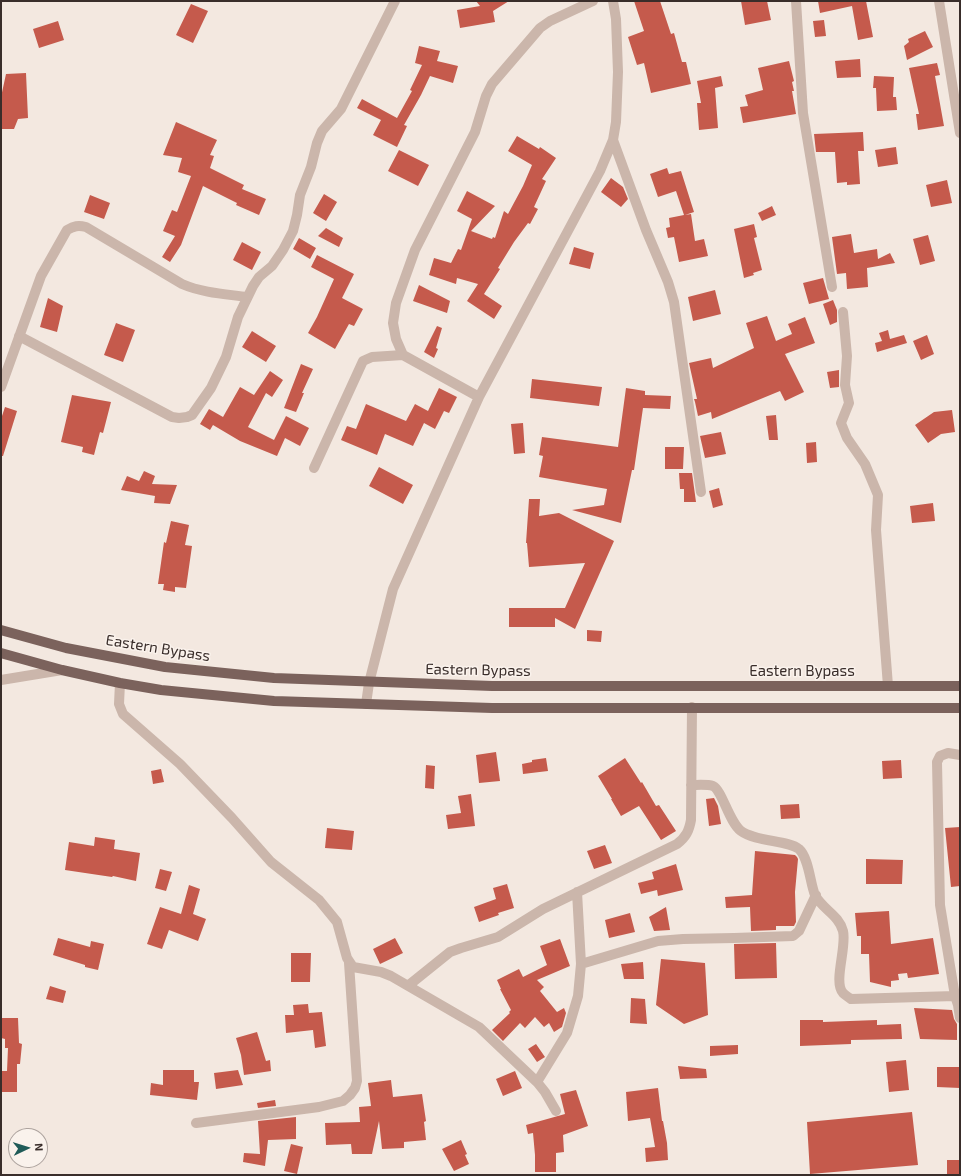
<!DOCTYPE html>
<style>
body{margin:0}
#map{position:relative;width:961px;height:1176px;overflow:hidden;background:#f3e8e0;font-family:"Exo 2",sans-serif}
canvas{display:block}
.frame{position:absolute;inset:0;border:2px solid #392d2a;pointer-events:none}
.north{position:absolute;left:8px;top:1128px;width:40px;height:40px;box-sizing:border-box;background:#faf2ec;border:1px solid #ada39e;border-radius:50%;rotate:86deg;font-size:11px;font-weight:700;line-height:16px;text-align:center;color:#392d2a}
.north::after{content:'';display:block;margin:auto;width:14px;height:18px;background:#205b58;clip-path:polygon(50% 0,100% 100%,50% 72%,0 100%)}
</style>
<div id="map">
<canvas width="961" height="1176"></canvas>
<div class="frame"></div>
<div class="north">N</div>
</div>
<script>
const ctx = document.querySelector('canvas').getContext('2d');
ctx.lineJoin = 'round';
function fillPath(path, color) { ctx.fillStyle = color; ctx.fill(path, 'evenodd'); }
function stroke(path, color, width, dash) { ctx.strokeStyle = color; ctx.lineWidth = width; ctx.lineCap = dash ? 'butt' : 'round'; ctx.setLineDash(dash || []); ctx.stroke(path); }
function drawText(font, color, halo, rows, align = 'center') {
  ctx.font = font + ' "Exo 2",sans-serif'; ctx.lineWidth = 3; ctx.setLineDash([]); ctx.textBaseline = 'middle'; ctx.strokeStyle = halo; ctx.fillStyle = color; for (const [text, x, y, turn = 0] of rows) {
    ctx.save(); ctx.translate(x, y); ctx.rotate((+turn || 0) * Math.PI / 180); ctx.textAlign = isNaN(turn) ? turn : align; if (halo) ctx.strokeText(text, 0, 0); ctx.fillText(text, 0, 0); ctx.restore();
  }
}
fillPath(new Path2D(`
 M476 1H509L493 11 495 22 460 28 457 10 480 6Z
 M634 1H660L671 34 674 33 682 62H686L691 84 651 93 644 63 637 65 628 37 644 31Z
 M741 1H767L771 20 745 25Z
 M818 1H866L873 37 858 40 852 6 820 13Z
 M191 4 208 11 193 43 176 35Z
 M824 20 826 36 815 37 813 21Z
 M58 21 64 40 39 48 33 29Z
 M925 31 933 47 907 60 904 46 909 42 908 39Z
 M419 46 440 51 437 61 458 66 453 83 430 76 421 95 404 125 407 126 397 147 373 135 381 120 357 108 362 99 397 118 412 91 410 90 422 65 415 63Z
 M860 59 861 77 837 78 835 61Z
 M789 61 794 81 792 82 794 91H792L796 114 743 123 740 107 748 106 745 95 763 90 758 68Z
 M937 63 940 75 935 76 944 126 918 130 916 114H919L909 68Z
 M26 73 28 118 18 119 14 129H1V97L6 74Z
 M721 76 723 86 715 88 718 128 699 130 697 103H701L697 81Z
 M874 76 894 77 893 97H896L897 110 877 111 876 88H873Z
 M176 122 217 140 210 155 214 156 210 168 244 185 242 189 266 199 259 215 236 205 237 203 203 186 181 245 170 262 162 257 175 236 163 231 172 210 177 212 191 176 178 172 182 158 163 155Z
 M863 132 864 151H858L860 184 847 185V182L837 183 835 152H816L814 134Z
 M517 136 539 149 540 147 556 158 542 179 546 181 534 207 538 209 530 224 528 223 514 242 498 268 500 269 484 294 502 306 494 319 467 301 478 284 457 278 456 284 429 275 434 258 451 263 458 249 461 250 472 219 457 211 467 191 495 206 471 231 492 239 493 237 495 238 504 211 508 214 523 186 532 165 508 151Z
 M896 147 898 164 878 167 875 150Z
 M399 150 429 165 418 186 388 171Z
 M667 168 669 174 681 171 694 212 685 215 691 214 695 241 704 239 708 256 679 262 674 237 668 238 666 228 670 227 669 218 684 215 676 191 658 197 650 174Z
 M611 178 623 187 628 199 621 207 601 192Z
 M947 180 952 203 931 207 926 185Z
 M324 194 337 202 326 221 313 213Z
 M90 195 110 203 104 219 84 212Z
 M772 206 776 215 762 221 758 213Z
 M754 224 757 237 754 238 762 270 753 273 754 275 744 278 734 229Z
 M326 228 343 238 339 247 318 236Z
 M851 234 854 253 877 249 878 259 890 253 895 263 867 268 868 287 847 289 846 273 837 274 832 237Z
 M928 235 935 261 920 265 913 239Z
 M299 238 316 248 310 259 293 249Z
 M242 242 261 252 252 270 233 260Z
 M574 247 594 253 590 269 569 264Z
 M317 255 354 274 342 298 363 309 354 326 349 324 335 349 308 333 317 317 334 279 311 267Z
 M823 278 829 299 809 304 803 283Z
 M419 285 450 301 447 313 413 301Z
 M715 290 721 314 693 321 688 297Z
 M48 298 63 306 57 332 40 327Z
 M833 300 837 310V322L830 325 823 304Z
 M767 316 776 341 792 334 788 324 805 317 815 343 785 354 804 392 785 401 780 391 712 419 711 412 698 416 695 402 694 399H697L689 363 711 358 713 368 754 348 746 323Z
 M116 323 135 330 123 362 104 355Z
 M437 326 442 328 436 348 438 349 434 358 424 352Z
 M888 330 890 339 904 335 907 343 877 352 875 343 882 341 879 333Z
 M252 331 276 346 266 362 242 347Z
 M927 335 934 354 921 360 913 341Z
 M301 364 313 369 302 393H304L296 412 284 408Z
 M839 370V387L830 388 827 372Z
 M270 371 283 380 272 397 266 393 248 427 274 440 286 416 309 428 300 446 285 438 277 456 240 441 213 425 210 430 200 424 209 409 223 417 240 387 254 395Z
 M532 379 602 387 599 406 530 398Z
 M439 388 457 397 449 413 444 411 435 429 424 423 413 446 385 434 377 455 341 440 347 426 356 429 366 404 406 421 415 404 428 411Z
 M626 388 645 391V395L671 396 670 409 643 408 634 470H632L621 523 572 510 604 505 607 489 539 477 543 456 539 455 542 437 618 447Z
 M72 395 111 402 103 433 100 432 94 455 82 452 83 447 61 442Z
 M5 407 17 411 3 456H1V419Z
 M952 410 955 432 941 434 928 443 915 425 934 412Z
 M776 415 778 440H769L766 416Z
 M523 423 525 453 514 454 511 424Z
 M721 432 726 454 705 458 700 436Z
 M816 442 817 462 807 463 806 443Z
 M665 447H684L683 469H665Z
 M379 467 413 485 403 504 369 486Z
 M144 471 155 476 152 484 177 485 170 504 154 503 155 496 121 490 127 476 139 481Z
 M679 473H692L696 502H684V489H680Z
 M719 488 723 505 713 508 709 491Z
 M529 499H540L539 516 559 513 614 541 575 629 555 618V627H509V608H565L585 563 529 567 527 543H526Z
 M933 503 935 521 912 523 910 506Z
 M171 521 189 525 185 545 192 546 186 588 175 587V592L163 590 164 584H158L164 542 166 543Z
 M587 630 602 631 601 642 587 641Z
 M496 752 500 781 479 783 476 755Z
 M546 758 548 771 523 774 522 764 532 762V760Z
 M625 758 641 783 642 782 656 806 659 805 676 831 661 840 639 806 621 816 611 799H612L598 776Z
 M901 760 902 778 883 779 882 761Z
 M426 765 435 766 434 789 425 788Z
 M161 769 164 782 153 784 151 771Z
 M471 794 475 826 448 829 446 815 461 813 458 796Z
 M714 798 718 806 721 824 709 826 706 799Z
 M799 804 800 818 781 819 780 805Z
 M960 827V886L951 887 945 828Z
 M327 828 354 831 352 850 325 848Z
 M95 837 115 840 114 849 140 853 136 881 113 876 112 877 65 870 69 842 94 846Z
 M605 845 612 863 594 869 587 851Z
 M755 851 795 855 797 857 798 859 795 892 796 922 794 926H776V930L751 931 750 907 726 908 725 897 752 895Z
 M866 859 903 860 902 884H866Z
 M676 864 683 890 658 896 657 890 641 894 638 883 654 879 652 872Z
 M160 869 172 872 166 891 155 888Z
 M507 884 514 908 498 913 499 915 479 922 474 907 496 899 493 888Z
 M189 885 200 889 193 914 206 919 198 941 169 930 162 949 147 944 160 907 181 914Z
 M666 907 670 930 654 931 649 917Z
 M889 911 891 944 933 938 939 974 908 978 907 973 898 974 899 980 891 981V987L870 982 869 954H861V936H857L855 913Z
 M630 913 635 932 609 938 605 920Z
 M58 938 90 947 91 941 104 944 98 970 85 967V965L53 955Z
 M395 938 403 953 380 964 373 949Z
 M560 939 570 966 537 980 544 987 540 991 557 1012 564 1008 566 1013 562 1027 554 1032 549 1023 544 1027 535 1017 525 1028 520 1023 503 1041 492 1030 510 1013 509 1012 511 1010 500 989H501L497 980 519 969 523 977 547 965 540 946Z
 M776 943 777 978 735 979 734 944Z
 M291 953H311L310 982H291Z
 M661 959 705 963 708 1015 684 1024 656 1005Z
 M643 962 644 979H624L621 964Z
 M50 986 66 991 63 1003 46 999Z
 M631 998 645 999 647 1024 630 1023Z
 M308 1004 309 1013 322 1012 326 1046 315 1048 313 1030 286 1033 285 1015H294L293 1005Z
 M914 1008 952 1010 954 1019 957 1024V1040L920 1039Z
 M1 1018H18L19 1043 22 1044 20 1064H17V1092H1V1071H7L8 1048H5V1039L1 1038Z
 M800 1020H823V1022L877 1020V1025L901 1024 902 1039 851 1040V1044L800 1046Z
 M257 1032 266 1061 270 1060 271 1071 244 1075 241 1055 236 1038Z
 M536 1044 545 1057 537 1062 528 1049Z
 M738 1045V1054L710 1056V1046Z
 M906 1060 909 1090 889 1092 886 1062Z
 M678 1066 706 1069 707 1078 680 1079Z
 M937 1067H960V1088L937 1087Z
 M163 1070H194V1082H199L197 1100 150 1095 151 1083 163 1085Z
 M238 1070 243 1085 216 1089 214 1073Z
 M515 1071 522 1088 503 1096 496 1079Z
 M391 1080 393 1097 422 1094 426 1121 424 1122 426 1140 404 1142V1148L382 1149 379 1121 372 1154H352L351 1144 326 1145 325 1123 360 1122 359 1107 371 1106 368 1083Z
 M658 1088 662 1121H663L667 1143 668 1160 646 1162 645 1148 655 1147 650 1118 628 1121 626 1092Z
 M576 1090 588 1126 563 1135 564 1152 556 1153V1172H535V1155L533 1133 528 1134 526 1125 565 1114 560 1094Z
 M275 1100 276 1106 258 1108 257 1103Z
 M912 1112 918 1165 810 1174 807 1122Z
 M296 1117V1139L268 1140 265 1166 243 1162 244 1153 260 1154 258 1121Z
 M461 1140 467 1154 465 1155 469 1164 454 1171 442 1149Z
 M291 1144 303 1147 297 1174 284 1171Z
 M947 1160H960V1175H947Z`), '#c55a4c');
stroke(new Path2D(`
 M796 1 803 113 832 287
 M939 1 960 133
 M613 140 646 230 668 282 674 302 701 492
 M843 312 847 356 845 385 849 403 841 423 847 438 865 464 878 495 876 530 888 686
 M19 336 172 417 179 418 187 417 192 415 211 388 226 357 238 317 253 286 259 277 272 266 283 250 293 231 297 215 300 195 311 167 317 143 322 131 341 109 395 1
 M403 355 479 397
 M1 387 41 276 67 230C74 226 78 225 86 227L182 284C203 293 225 294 247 297
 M314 468 363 361 372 357 403 355 396 339 393 323 396 303 415 250 475 132 486 96 492 84 540 28 550 21 593 1
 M1 680 62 670
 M120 683 119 704 123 714 180 764 232 818 271 862 319 900 337 922 347 958 353 967 381 972 391 976 479 1027 537 1082 545 1092 556 1111
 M366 704 369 683 393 589 479 397 600 171 613 140 616 122 618 72 616 19 613 1
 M960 755 948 753 940 756 937 762 940 905 955 996 958 1005 960 1018
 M691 785C697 785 707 784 713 786 722 790 729 822 741 831 756 842 788 840 799 849 809 858 810 883 815 895 822 909 839 915 843 931 847 947 833 982 843 993 845 995 848 997 851 999L955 996
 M581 964 658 941 683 939 734 938 793 936 799 931 816 895
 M409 985 450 952 461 948 498 937 543 909 677 844C686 837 689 831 691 820L692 707
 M537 1082 567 1033 578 996 581 964 577 892
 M196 1123 319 1107 343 1101 350 1095 355 1088 357 1081 349 963`), '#cbb6ab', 10);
stroke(new Path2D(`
 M1 630 66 648 165 667 274 678 492 686H960
 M1 653 62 670 120 683 161 690 274 701 492 708H960`), '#7b625c', 10);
drawText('15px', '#392d2a', '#faf2ec', [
 ["Eastern Bypass",158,648,9],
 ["Eastern Bypass",478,670,1],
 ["Eastern Bypass",802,671]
]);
</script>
